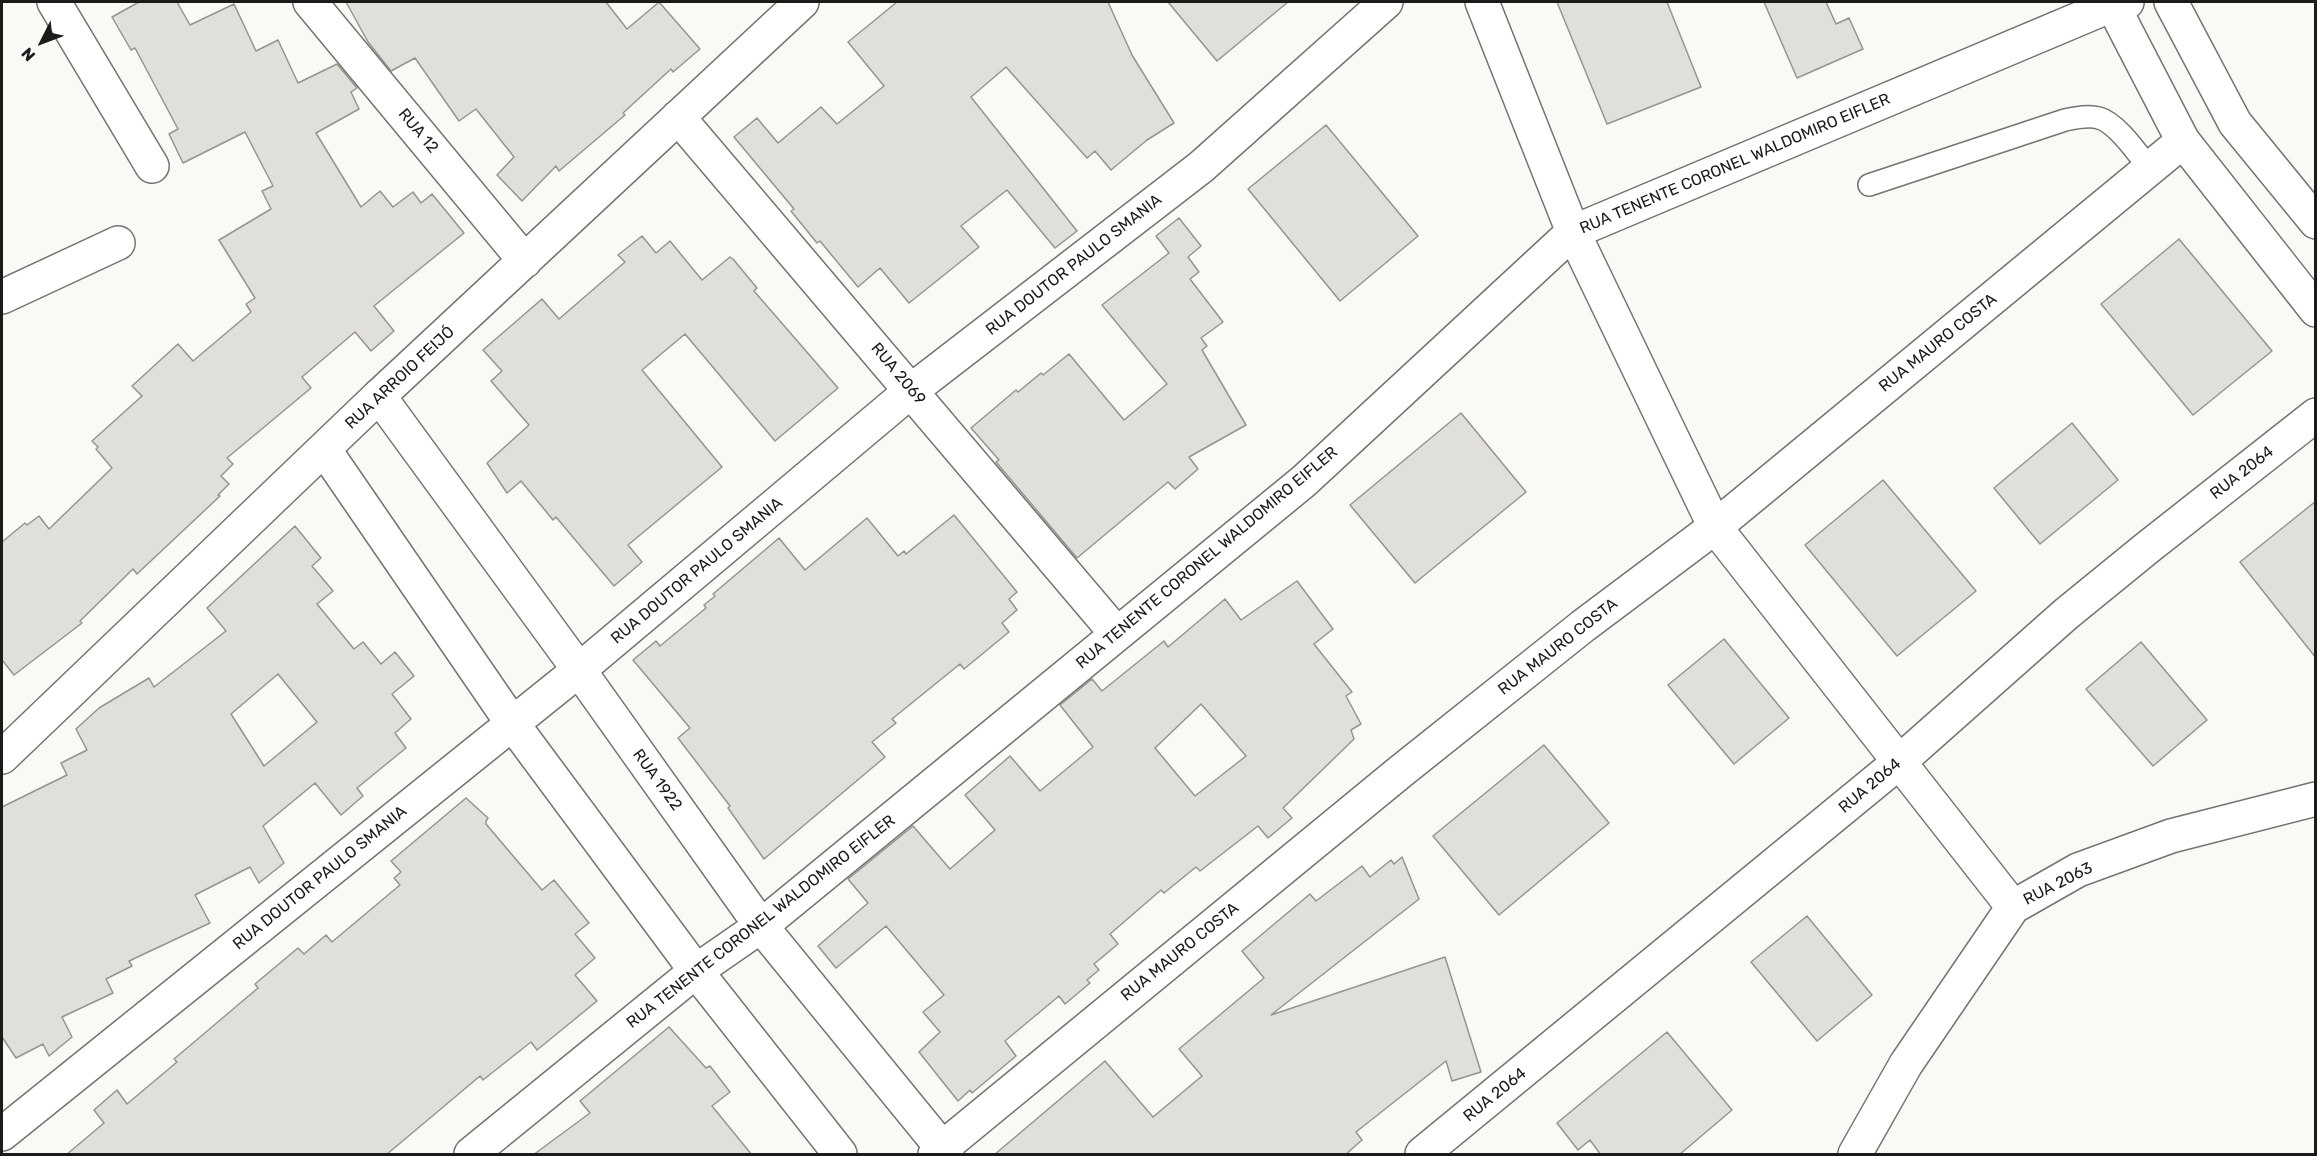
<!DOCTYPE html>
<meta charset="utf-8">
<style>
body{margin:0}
#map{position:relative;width:2317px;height:1156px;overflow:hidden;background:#f8faf5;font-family:Rubik,sans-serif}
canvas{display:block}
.frame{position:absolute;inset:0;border:3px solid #1b1c1a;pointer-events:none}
.north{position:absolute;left:12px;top:12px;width:60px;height:60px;-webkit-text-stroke:4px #fff;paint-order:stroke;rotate:228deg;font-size:16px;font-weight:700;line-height:24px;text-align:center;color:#1b1c1a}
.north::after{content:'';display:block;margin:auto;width:21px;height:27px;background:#1b1c1a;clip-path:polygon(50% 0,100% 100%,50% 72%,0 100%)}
</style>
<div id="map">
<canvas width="2317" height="1156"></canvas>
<div class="frame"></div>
<div class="north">N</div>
</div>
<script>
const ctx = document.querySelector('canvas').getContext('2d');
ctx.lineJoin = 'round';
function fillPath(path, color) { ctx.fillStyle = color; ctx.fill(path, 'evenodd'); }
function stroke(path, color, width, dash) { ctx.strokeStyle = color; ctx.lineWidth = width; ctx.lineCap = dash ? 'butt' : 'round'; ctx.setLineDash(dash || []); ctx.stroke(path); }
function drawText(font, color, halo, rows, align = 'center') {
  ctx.font = font + ' Rubik,sans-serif'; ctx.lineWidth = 6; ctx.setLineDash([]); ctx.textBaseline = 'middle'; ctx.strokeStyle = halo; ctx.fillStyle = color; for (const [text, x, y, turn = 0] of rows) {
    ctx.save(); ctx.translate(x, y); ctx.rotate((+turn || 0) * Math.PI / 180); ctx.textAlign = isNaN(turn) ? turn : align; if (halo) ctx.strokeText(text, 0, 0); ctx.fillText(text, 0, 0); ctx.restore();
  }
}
const building = new Path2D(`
 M139 2H177L190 25 234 4 256 51 278 40 298 83 337 64 357 88 351 92 359 109 316 133 361 207 380 191 393 207 413 192 421 203 432 194 464 233 374 306 394 331 371 351 355 332 302 377 311 388 227 458 233 464 221 476 229 484 218 495 220 496 137 574 133 569 80 621 82 623 14 675 2 660V542L25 523 27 525 39 516 49 529 112 468 96 449 98 447 92 441 142 396 132 386 178 344 193 361 251 312 246 304 255 298 219 240 271 209 262 191 273 186 245 132 183 163 169 134 178 129 135 48 131 50 112 17Z
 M346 2H606L627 29 659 2 700 49 673 72 671 69 623 113 625 115 559 171 556 166 522 201 497 175 514 157 476 109 459 121 415 58 391 71 368 42Z
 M897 2H1108L1132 55 1174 123 1147 140 1111 170 1095 151 1087 158 1006 67 971 97 1077 231 1055 248 1007 190 961 226 979 247 909 303 880 268 858 287 820 241 817 243 791 211 794 209 734 137 757 118 778 143 821 107 837 124 884 86 848 42Z
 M1168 2H1288L1217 61Z
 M1557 2H1667L1701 87 1607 124Z
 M1764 2H1826L1836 24 1849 18 1863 49 1797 78Z
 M1326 125 1418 236 1340 301 1248 189Z
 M1179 218 1201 246 1188 257 1199 272 1190 279 1223 322 1201 338 1207 346 1202 350 1246 425 1189 457 1198 469 1175 489 1168 482 1077 558 996 462 999 460 971 428 1016 390 1018 392 1041 373 1043 375 1069 354 1124 420 1167 384 1102 305 1169 253 1156 236Z
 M642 236 656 253 670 241 702 280 730 257 733 259 757 288 754 291 838 388 775 441 685 334 642 370 722 467 628 545 642 562 614 586 556 517 553 520 521 481 507 493 487 463 529 425 491 381 502 371 483 350 542 299 559 319 625 262 618 255Z
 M2179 239 2272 351 2193 415 2101 304Z
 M1461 413 1526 492 1415 583 1350 505Z
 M2072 423 2118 480 2040 544 1994 488Z
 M1883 480 1976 591 1897 656 1805 545Z
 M2316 501V658L2240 562Z
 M954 515 1017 592 1009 599 1017 610 1002 623 1009 632 964 669 960 664 892 719 896 723 872 742 885 757 764 859 728 808 730 806 678 738 690 728 633 660 656 641 660 646 706 608 704 605 715 596 713 594 779 538 805 570 867 518 898 556 904 551 906 554Z
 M295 526 321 558 312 566 333 591 317 604 354 649 363 642 381 664 395 652 414 676 392 694 411 719 395 733 406 748 357 788 363 796 341 815 315 783 263 826 284 863 259 883 250 867 195 895 210 923 129 961 132 966 106 979 113 993 62 1017 72 1037 49 1056 43 1044 16 1058 2 1037V807L67 775 61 763 87 750 76 729 99 708 149 678 154 687 226 631 207 608ZM278 674 317 722 264 766 231 714Z
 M1297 581 1333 629 1314 644 1352 692 1346 696 1361 724 1351 730 1354 739 1283 808 1292 818 1268 838 1258 826 1200 871 1196 867 1164 893 1161 890 1110 934 1118 944 1094 964 1099 970 1087 980 1090 983 1065 1004 1059 996 1005 1041 1016 1056 972 1093 970 1090 958 1101 919 1052 940 1032 923 1012 944 995 886 926 836 968 818 946 868 903 848 879 913 826 950 869 995 830 965 795 1010 756 1040 791 1093 747 1060 705 1092 679 1102 691 1164 641 1168 647 1225 599 1241 620ZM1201 704 1246 756 1195 796 1155 748Z
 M1724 639 1789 718 1734 764 1668 685Z
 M2141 642 2207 720 2153 766 2086 689Z
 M1544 745 1609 823 1499 915 1433 836Z
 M466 798 488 818 486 821V824L542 890 554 880 589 923 575 934 595 958 575 975 597 1001 537 1050 531 1042 483 1080 480 1076 386 1155H66L104 1123 94 1110 117 1090 127 1104 177 1062 174 1059 258 988 255 984 298 948 304 954 326 935 332 942 400 885 394 878 401 872 391 861Z
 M1402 857 1419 899 1271 1015 1445 957 1481 1072 1452 1081 1446 1061 1356 1132 1362 1140 1345 1155H994L1105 1061 1153 1117 1202 1076 1179 1049 1264 978 1242 951 1310 894 1316 901 1362 866 1370 877 1391 860 1394 864Z
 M1807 916 1872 995 1817 1041 1751 962Z
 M669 1027 706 1068 710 1066 730 1092 712 1106 752 1155H533L590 1113 580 1101Z
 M1667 1032 1732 1110 1679 1155H1601L1590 1140 1578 1150 1557 1123Z`);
fillPath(building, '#e1dfda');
stroke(building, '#95948e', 1.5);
const service = new Path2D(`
 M1869 185 2065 120C2075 118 2088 115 2099 118 2117 123 2138 154 2150 169`);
const minor = new Path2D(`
 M54 2 152 166
 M310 2 525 261
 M1482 2 1573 232 1715 527 2013 907
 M2111 2 2183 141 2316 310
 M2171 2 2235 123 2316 222
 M678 117 1116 633
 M2 297 118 243
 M379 396 802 2
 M2 1134 579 670 912 390 1201 167 1386 2
 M471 1154 696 971 761 926 1304 481 1573 232 2112 5 2127 2
 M935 1154 1400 772 1583 626 1715 527 2183 141
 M1422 1154 1898 763 2066 614 2147 548 2316 415
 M1855 1154 1906 1064 2013 907 2078 870 2171 836 2316 799`);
const tertiary = new Path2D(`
 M324 449 512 723 696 971 840 1154
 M2 757 379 396 579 670 761 926 947 1154`);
stroke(service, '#737570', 24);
stroke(minor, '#737570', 36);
stroke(tertiary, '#737570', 36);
stroke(service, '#fff', 21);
stroke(minor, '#fff', 33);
stroke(tertiary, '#fff', 33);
drawText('16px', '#1b1c1a', '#fff', [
 ["RUA 12",418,131,50],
 ["RUA TENENTE CORONEL WALDOMIRO EIFLER",1735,164,-23],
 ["RUA DOUTOR PAULO SMANIA",1074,265,-38],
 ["RUA MAURO COSTA",1938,343,-39],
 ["RUA 2069",898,374,50],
 ["RUA ARROIO FEIJÓ",400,378,-43],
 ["RUA 2064",2242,473,-38],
 ["RUA TENENTE CORONEL WALDOMIRO EIFLER",1207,558,-40],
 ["RUA DOUTOR PAULO SMANIA",697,571,-40],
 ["RUA MAURO COSTA",1558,647,-38],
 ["RUA 1922",657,780,54],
 ["RUA 2064",1870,786,-40],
 ["RUA DOUTOR PAULO SMANIA",320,878,-39],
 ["RUA 2063",2058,884,-27],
 ["RUA TENENTE CORONEL WALDOMIRO EIFLER",761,922,-38],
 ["RUA MAURO COSTA",1180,952,-39],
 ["RUA 2064",1495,1095,-39]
]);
</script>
